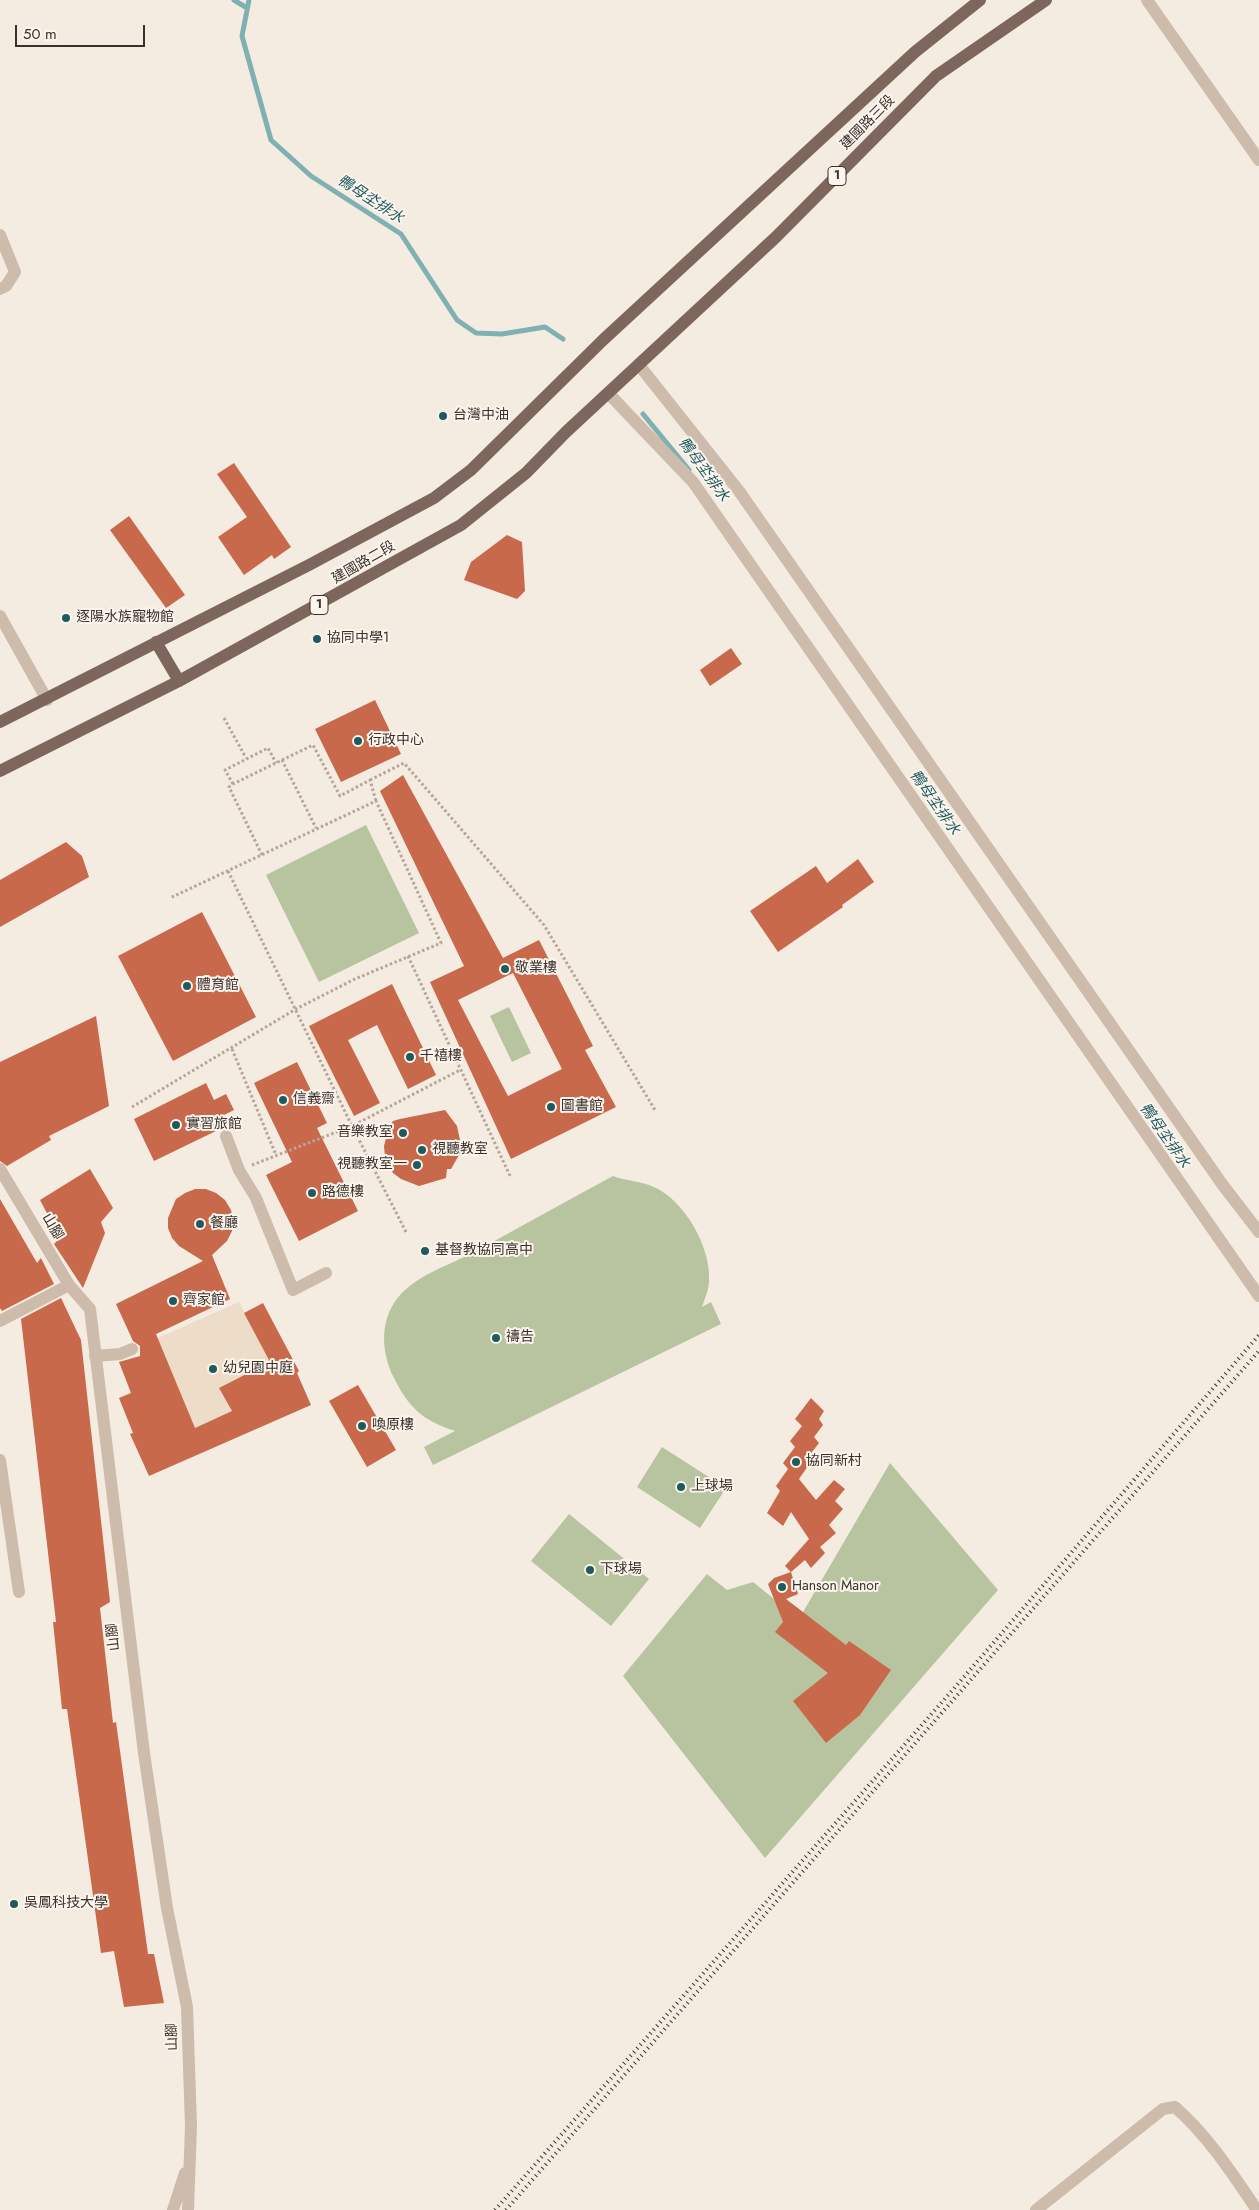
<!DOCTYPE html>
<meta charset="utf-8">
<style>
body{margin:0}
#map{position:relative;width:1259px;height:2210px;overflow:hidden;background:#f4ebe1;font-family:Jost,sans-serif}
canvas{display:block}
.scale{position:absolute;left:15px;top:25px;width:130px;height:22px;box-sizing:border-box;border:2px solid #3b302b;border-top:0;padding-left:6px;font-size:15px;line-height:18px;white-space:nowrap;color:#3b302b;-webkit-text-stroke:4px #fbf5ee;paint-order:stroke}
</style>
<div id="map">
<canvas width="1259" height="2210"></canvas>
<div class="scale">50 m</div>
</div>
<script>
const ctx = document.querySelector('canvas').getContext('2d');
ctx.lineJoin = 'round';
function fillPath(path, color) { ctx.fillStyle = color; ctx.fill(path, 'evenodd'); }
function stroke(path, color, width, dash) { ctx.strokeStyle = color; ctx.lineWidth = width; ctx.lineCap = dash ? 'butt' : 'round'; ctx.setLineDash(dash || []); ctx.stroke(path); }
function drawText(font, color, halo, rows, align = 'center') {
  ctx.font = font + ' Jost,"Noto Sans TC",sans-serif'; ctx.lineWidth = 4; ctx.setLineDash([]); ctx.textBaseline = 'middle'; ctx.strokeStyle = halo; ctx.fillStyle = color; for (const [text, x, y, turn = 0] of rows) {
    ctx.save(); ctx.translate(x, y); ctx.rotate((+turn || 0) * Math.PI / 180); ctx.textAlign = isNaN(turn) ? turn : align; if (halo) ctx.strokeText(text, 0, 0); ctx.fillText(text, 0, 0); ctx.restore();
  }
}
fillPath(new Path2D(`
 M366 825 419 933 319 982 266 875Z
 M509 1007 531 1053 512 1062 490 1016Z
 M613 1176C626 1181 641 1181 654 1187 684 1200 711 1247 709 1280 709 1289 705 1298 702 1307L711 1302 721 1324 433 1465 424 1447 455 1431C423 1421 408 1407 393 1376 382 1353 380 1325 394 1303 412 1275 452 1265 480 1249 524 1225 568 1200 613 1176Z
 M662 1447 726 1488 700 1528 637 1487Z
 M890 1463 998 1590 765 1858 623 1676 707 1574 727 1590 753 1582 799 1619Z
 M569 1514 649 1579 611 1626 531 1561Z`), '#b8c4a0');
fillPath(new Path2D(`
 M239 1302 270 1362 220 1388 232 1412 190 1430 151 1341Z`), '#ecdcc8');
stroke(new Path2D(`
 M234 0 247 8
 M249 0 242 36 271 140 311 176 401 234 457 320 476 333 502 334 545 327 563 339
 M643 414 689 470`), '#7fb0b2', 5);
fillPath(new Path2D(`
 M234 463 291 547 274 559 272 555 244 575 218 537 247 517 217 474Z
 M129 516 185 595 166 608 110 530Z
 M507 535 522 542 525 591 517 599 464 580 471 562Z
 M731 648 742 664 710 686 700 670Z
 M375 700 401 754 341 782 315 729Z
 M403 775 503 958 539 940 593 1046 585 1050 616 1107 511 1159 430 982 464 966 380 791ZM513 973 562 1069 508 1096 458 1000Z
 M66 842 82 856 89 877 0 927V880Z
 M858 859 874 882 842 905 843 907 778 952 750 911 816 866 827 883Z
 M202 912 256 1017 173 1061 118 956Z
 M392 984 436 1075 408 1089 377 1025 348 1040 380 1103 354 1116 309 1026Z
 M96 1016 109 1106 49 1136 51 1140 7 1166 0 1161V1062Z
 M297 1062 327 1123 317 1128 358 1211 299 1241 266 1175 292 1162 254 1083Z
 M206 1083 214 1100 226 1094 234 1110 214 1120 218 1130 154 1161 134 1119Z
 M445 1110 457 1126 461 1145 459 1155 451 1169H447L446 1178 419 1186 401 1179 393 1173 385 1157 384 1146 389 1127 393 1121 400 1119Z
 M90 1169 113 1208 101 1222 105 1233 83 1288 54 1244 60 1238 40 1200Z
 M195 1189H206L216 1193 225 1200 231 1210 233 1220 232 1231 227 1241 212 1255 230 1299 156 1334 195 1428 232 1411 219 1388 270 1362 244 1313 263 1303 299 1371 297 1373 311 1405 149 1476 130 1434 133 1433 119 1398 131 1393 119 1362 140 1356V1346L133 1341 116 1304 203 1261 179 1246 172 1238 168 1228V1218L176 1199 185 1193Z
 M0 1199 37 1263 41 1258 54 1284 2 1311 0 1308Z
 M61 1298 81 1340 110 1602 100 1608 113 1723 116 1722 148 1954H154L164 2003 124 2007 114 1951 101 1953 67 1709H62L53 1622H56L21 1319Z
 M358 1385 396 1450 367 1467 329 1401Z
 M811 1398 824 1411 819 1419 823 1425 814 1437 819 1443 805 1461 810 1463 799 1479 816 1500 834 1480 845 1489 835 1501 843 1509 829 1525 836 1533 820 1547 825 1553 811 1568 805 1560 791 1572 798 1594 786 1599 846 1645 849 1641 891 1670 860 1715 826 1743 793 1701 828 1673 775 1632 783 1622 768 1584 774 1578 791 1572 785 1566 809 1539 791 1512 783 1526 767 1513 780 1491 776 1486 788 1469 783 1463 795 1447 790 1441 802 1426 795 1419Z`), '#c8694b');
stroke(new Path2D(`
 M224 718 246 758
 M282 760 313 745 340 796 370 780 376 801
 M370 780 404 763 544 925 655 1110
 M233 784 225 770 268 748 276 763
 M262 855 229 787 233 784 282 760 316 828
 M228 871 352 1126 406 1232
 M408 956 511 1178
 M232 1049 276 1155
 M132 1107 296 1009 355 979 441 943 376 801 170 898
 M252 1165 352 1126 460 1070`), '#b9a596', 3, [2.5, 2.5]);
stroke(new Path2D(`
 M1147 0 1259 160
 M0 235 15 272 6 286 0 289
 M639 365 739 491 1222 1184 1259 1232
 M609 394 693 482 1259 1296
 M0 616 47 700
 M226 1136 239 1170 256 1198 293 1290 326 1273
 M0 1169 69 1285 90 1309 144 1753 167 1908 187 2007 191 2126 188 2210
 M0 1321 69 1285
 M95 1356 120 1354 132 1349
 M0 1460 19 1592
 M173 2210 185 2173
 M1036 2210 1163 2109 1175 2107C1208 2136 1232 2173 1257 2210`), '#cdbbac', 12);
stroke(new Path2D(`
 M156 642 179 681
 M0 722 309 565 434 498 471 470 603 340 915 52 980 0
 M0 771 179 681 461 525 526 473 566 432 776 237 936 76 1046 0`), '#7d675c', 12);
stroke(new Path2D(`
 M495 2210 957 1685 1259 1335
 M506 2210 1259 1351`), '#3b302b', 4, [1, 4]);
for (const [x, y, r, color] of [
 [443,416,5,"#1f5a5e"],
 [66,618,5,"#1f5a5e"],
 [317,639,5,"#1f5a5e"],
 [358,741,5,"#1f5a5e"],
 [505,969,5,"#1f5a5e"],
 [187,986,5,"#1f5a5e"],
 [410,1057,5,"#1f5a5e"],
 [283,1100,5,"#1f5a5e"],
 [551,1107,5,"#1f5a5e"],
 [176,1125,5,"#1f5a5e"],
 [403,1133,5,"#1f5a5e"],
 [422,1150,5,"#1f5a5e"],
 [417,1165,5,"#1f5a5e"],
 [312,1193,5,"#1f5a5e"],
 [200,1224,5,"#1f5a5e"],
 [425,1251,5,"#1f5a5e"],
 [173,1301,5,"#1f5a5e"],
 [496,1338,5,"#1f5a5e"],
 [213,1369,5,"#1f5a5e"],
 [362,1426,5,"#1f5a5e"],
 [796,1462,5,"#1f5a5e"],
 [681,1487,5,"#1f5a5e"],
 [590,1570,5,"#1f5a5e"],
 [782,1587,5,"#1f5a5e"],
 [14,1904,5,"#1f5a5e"]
]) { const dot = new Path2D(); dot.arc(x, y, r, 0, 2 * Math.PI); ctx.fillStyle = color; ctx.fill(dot); stroke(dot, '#fbf5ee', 2); }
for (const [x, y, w] of [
 [837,176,18],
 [319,605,18]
]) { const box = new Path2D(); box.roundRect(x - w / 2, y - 9.5, w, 19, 4); ctx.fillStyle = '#fbf5ee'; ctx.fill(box); stroke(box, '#3b302b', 1); }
drawText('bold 12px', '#3b302b', null, [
 ["1",837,176],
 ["1",319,605]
]);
drawText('14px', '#3b302b', '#fbf5ee', [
 ["建國路三段",868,123,-45],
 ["建國路二段",364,563,-30],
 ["山腳",52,1227,59],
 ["山腳",114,1637,-97],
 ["山腳",173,2037,-92]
]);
drawText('14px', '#3b302b', '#fbf5ee', [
 ["台灣中油",453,416],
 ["逐陽水族寵物館",76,618],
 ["協同中學1",327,639],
 ["行政中心",368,741],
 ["敬業樓",515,969],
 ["體育館",197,986],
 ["千禧樓",420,1057],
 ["信義齋",293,1100],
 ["圖書館",561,1107],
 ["實習旅館",186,1125],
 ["音樂教室",393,1133,"right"],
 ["視聽教室",432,1150],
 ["視聽教室一",407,1165,"right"],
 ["路德樓",322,1193],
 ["餐廳",210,1224],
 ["基督教協同高中",435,1251],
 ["齊家館",183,1301],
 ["禱告",506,1338],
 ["幼兒園中庭",223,1369],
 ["喚原樓",372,1426],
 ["協同新村",806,1462],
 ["上球場",691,1487],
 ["下球場",600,1570],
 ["Hanson Manor",792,1587],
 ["吳鳳科技大學",24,1904]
], 'left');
drawText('italic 15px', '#1f5a5e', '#fbf5ee', [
 ["鴨母坔排水",370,200,33],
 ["鴨母坔排水",703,470,54],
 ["鴨母坔排水",934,803,55],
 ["鴨母坔排水",1164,1136,55]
]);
</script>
